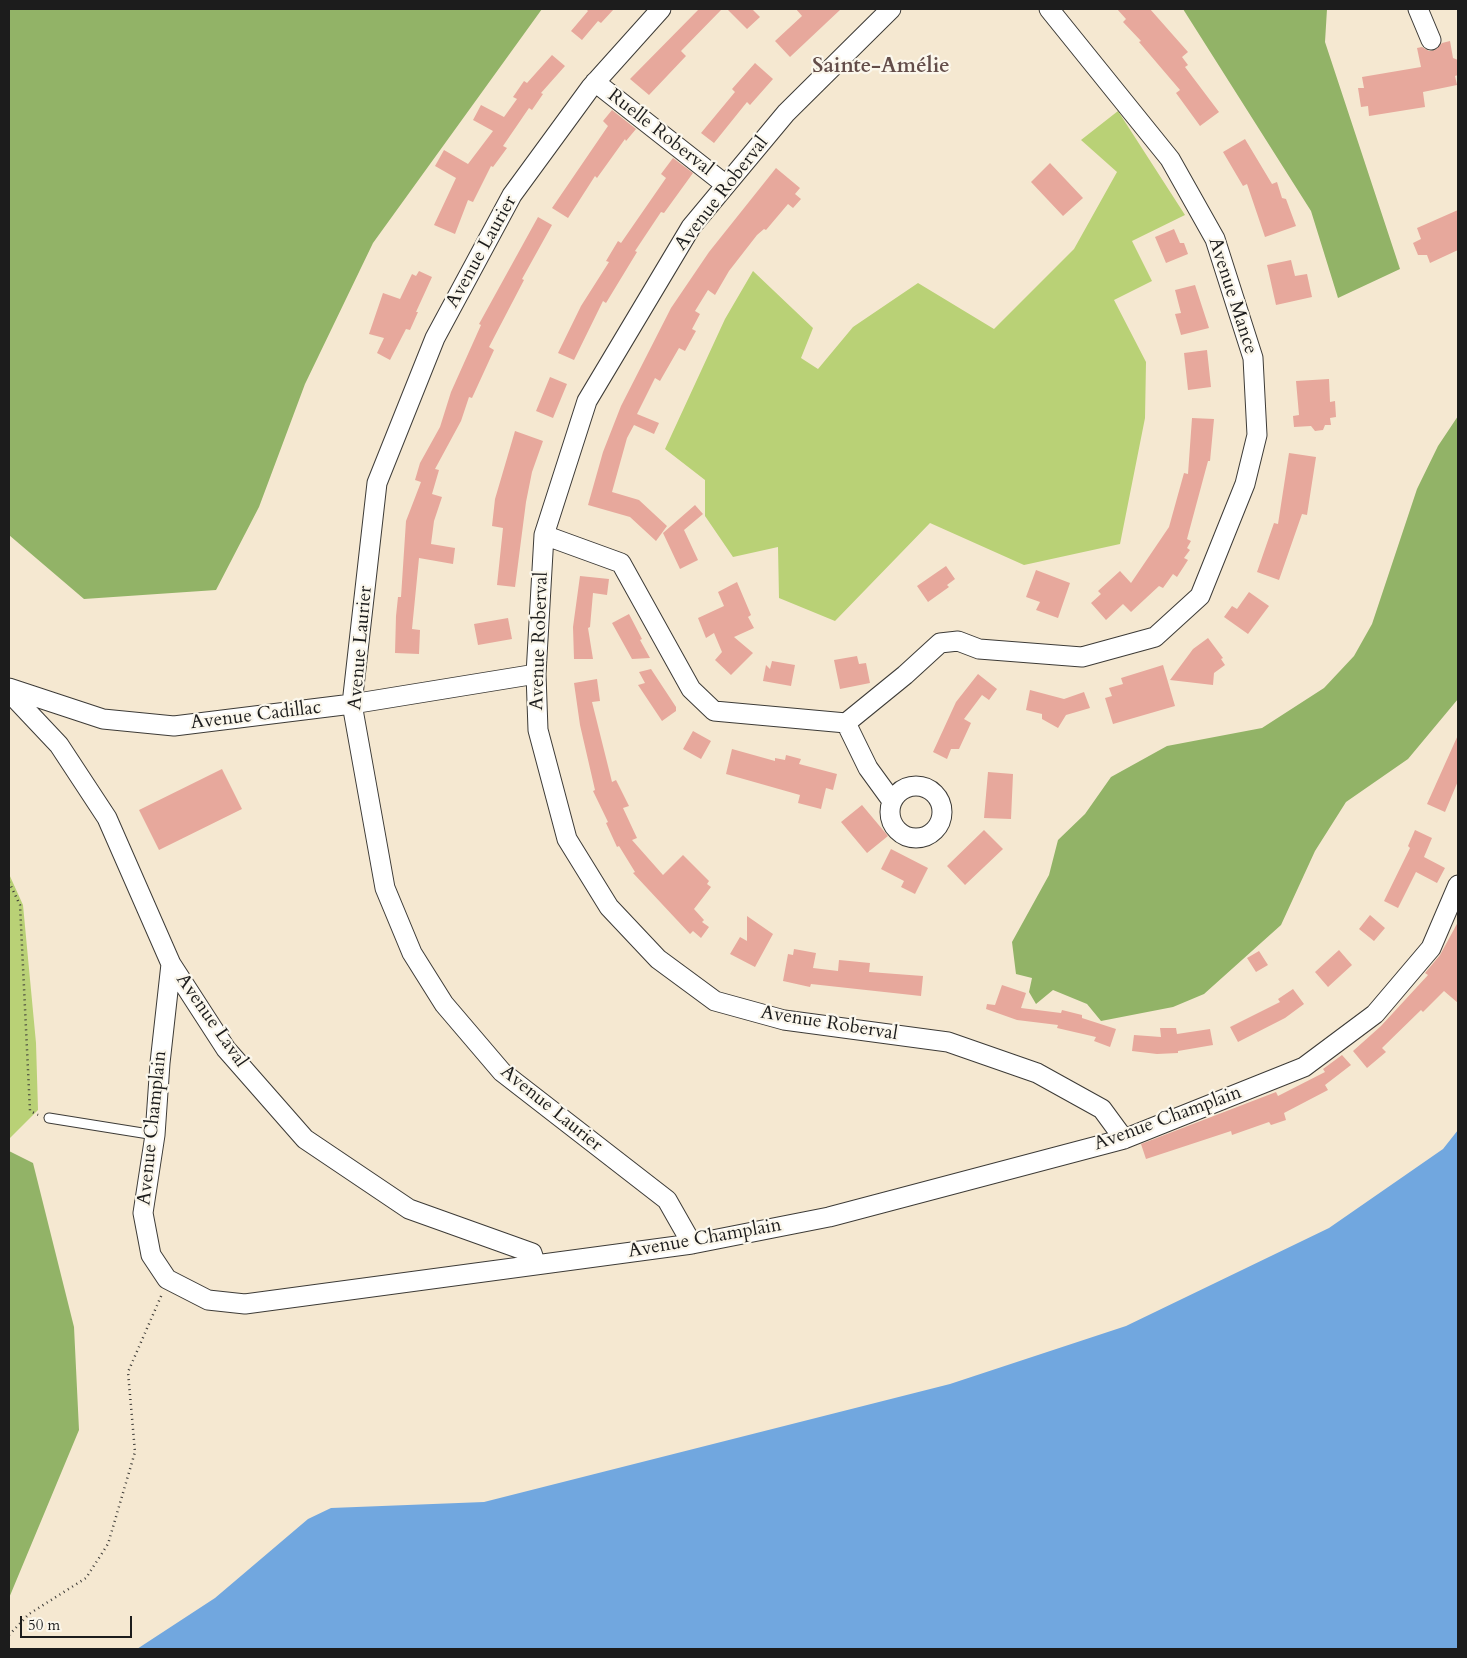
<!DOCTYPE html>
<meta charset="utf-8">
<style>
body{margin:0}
#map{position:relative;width:1467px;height:1658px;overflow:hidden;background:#f5e8d1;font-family:Cardo,serif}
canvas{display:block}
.frame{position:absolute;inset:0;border:10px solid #1c1c1c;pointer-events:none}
.scale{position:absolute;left:20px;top:1616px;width:112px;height:22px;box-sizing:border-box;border:2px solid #1c1c1c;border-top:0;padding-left:6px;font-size:15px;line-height:18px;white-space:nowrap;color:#1c1c1c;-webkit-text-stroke:4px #fbf7ec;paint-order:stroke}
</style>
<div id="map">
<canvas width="1467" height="1658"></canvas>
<div class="frame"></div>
<div class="scale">50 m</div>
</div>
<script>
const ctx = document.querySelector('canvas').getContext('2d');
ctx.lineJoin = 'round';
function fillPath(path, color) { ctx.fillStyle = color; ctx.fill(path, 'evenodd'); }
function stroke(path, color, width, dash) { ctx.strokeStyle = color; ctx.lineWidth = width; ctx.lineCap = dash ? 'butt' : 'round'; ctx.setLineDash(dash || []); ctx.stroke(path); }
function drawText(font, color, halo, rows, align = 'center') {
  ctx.font = font + ' Cardo,serif'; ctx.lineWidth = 4.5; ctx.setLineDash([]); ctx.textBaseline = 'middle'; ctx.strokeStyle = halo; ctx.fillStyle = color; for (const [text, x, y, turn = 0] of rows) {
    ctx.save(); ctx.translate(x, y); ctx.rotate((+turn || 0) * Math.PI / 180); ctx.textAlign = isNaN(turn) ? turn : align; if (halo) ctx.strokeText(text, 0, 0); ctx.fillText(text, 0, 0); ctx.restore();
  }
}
fillPath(new Path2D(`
 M1118 111 1185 215 1132 241 1152 281 1114 300 1146 362 1145 418 1120 544 1024 565 930 523 835 621 779 598 778 547 733 557 705 516V480L665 449 725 319 753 271 813 328 801 358 818 369 853 327 918 283 994 329 1074 249 1117 172 1081 140Z
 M9 874 23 905 36 1043 38 1110 9 1139Z`), '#b9d176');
fillPath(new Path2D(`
 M9 9H542L373 243 305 384 259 507 216 590 84 599 9 535Z
 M1183 9H1327L1325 42 1400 269 1338 298 1311 211Z
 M1458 416V699L1408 759 1346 802 1315 851 1281 925 1204 994 1173 1007 1101 1021 1087 1004 1053 990 1036 1004 1029 992 1032 978 1016 974 1012 942 1049 875 1058 840 1085 814 1111 777 1167 746 1262 728 1324 688 1354 656 1372 624 1417 489 1438 446Z
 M9 1151 33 1163 74 1327 79 1430 9 1598Z`), '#92b367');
fillPath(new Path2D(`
 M1458 1130V1649H137L215 1598 308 1519 331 1508 484 1502 950 1384 1126 1326 1329 1228 1443 1149Z`), '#71a7df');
fillPath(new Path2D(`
 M586 9H614L601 23 598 21 582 40 571 31 588 11Z
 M699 9H722L681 51 686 56 649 95 630 79Z
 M727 9H752L760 17 747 29Z
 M796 9H841L790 57 775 41 802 16Z
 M1117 9H1150L1188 52 1182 57 1188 65 1185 67 1219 112 1200 126 1176 93 1180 90 1139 42 1141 41 1123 22 1126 19Z
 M1450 41 1453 58 1458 60V75L1455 76 1457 85 1423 92 1425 107 1369 116 1368 106 1361 107 1358 88H1364L1362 77 1421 67 1417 48 1422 47 1429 51 1435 50 1442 43Z
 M552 55 565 66 541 93 543 94 532 110 529 108 503 146 507 148 493 167 491 166 473 202 468 200 455 234 434 225 456 178 435 166 444 150 468 164 493 131 473 120 481 105 504 117 517 99 513 97 524 81 527 83Z
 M755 63 773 79 750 105 747 102 714 143 701 133 735 92 732 89Z
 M612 110 636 129 626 141 625 139 597 178 595 176 568 218 552 208 608 126 603 121Z
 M1245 139 1272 184 1277 182 1282 198 1286 199 1296 226 1265 237 1247 184 1243 186 1223 152Z
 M673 158 693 173 664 213 661 212 635 251 637 252 606 303 603 301 574 360 558 353 581 306 609 262 606 261 618 241 621 243 666 178 661 174Z
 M1050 163 1083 198 1063 216 1031 182Z
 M776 168 800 188 795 194 801 199 793 208 788 204 766 230 764 229 757 235 729 271 715 295 708 290 695 311 700 314 692 329 696 331 685 351 679 348 660 381 655 378 637 414 659 423 654 434 634 425 627 438 612 492 639 500 667 526 656 541 630 517 588 505 603 452 621 406 671 308 709 252Z
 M1458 210V250L1430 263 1427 255H1418L1413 243 1421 239 1417 228Z
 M538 217 552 225 522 279 524 280 489 347 494 350 472 398 469 397 461 421 435 469 439 470 432 494 442 497 434 521 431 544 455 548 453 564 419 558 412 629 420 630 419 654 395 653 396 616 398 597H401L406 521 421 482 415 480 420 463 440 427 451 392 481 325 479 324Z
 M1174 229 1180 243H1184L1188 254 1166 263 1155 237Z
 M1291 260 1295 276 1307 274 1312 297 1276 305 1267 265Z
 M419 271 432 277 416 312H418L410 330 406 329 390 360 377 353 384 338 369 334 383 293 400 299 412 274 416 276Z
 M1195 285 1209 328 1181 335 1175 314 1181 313 1175 290Z
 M1207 350 1211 387 1188 390 1184 353Z
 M550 377 567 384 553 418 536 411Z
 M1329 379 1330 402 1335 401 1336 417 1330 418 1331 425H1325L1323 430 1315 431 1311 426 1294 427 1293 416 1299 415 1296 381Z
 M1192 418 1214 419 1210 461H1208L1187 539 1191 541 1187 548 1190 550 1184 558 1188 560 1177 577 1173 574 1163 588 1159 586 1131 612 1123 604 1106 620 1091 603 1101 594 1098 591 1120 571 1131 583 1169 527 1184 473 1188 474Z
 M515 431 543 441 532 472 526 502 515 587 497 585 503 528 492 526 495 499Z
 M1289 453 1316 457 1307 515 1302 514 1279 580 1257 572 1274 523 1278 524Z
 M695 505 703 514 684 530 698 560 680 569 663 533Z
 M946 566 955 579 947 585 949 587 928 602 917 586Z
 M1036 570 1070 583 1058 618 1036 610 1040 602 1026 597Z
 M580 576 609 579 607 595 593 593 590 627 588 628 593 659H574L573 627Z
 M737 582 751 615 748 617 754 628 734 637 753 653 731 675 715 660 722 652 714 633 706 638 698 618 724 606 718 592Z
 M1249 592 1269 606 1248 634 1224 617 1232 606 1237 609Z
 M629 614 642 639 640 640 650 658 632 659 612 623Z
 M508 618 512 639 478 645 474 624Z
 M1208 638 1223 658 1221 659 1225 665 1214 673 1213 685 1170 680 1193 649Z
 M857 656 859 664 866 663 870 683 840 689 834 660Z
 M772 661 795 665 791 686 763 681 766 665 770 669Z
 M1163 665 1175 706 1113 724 1105 698 1112 696 1109 688 1123 684 1121 678Z
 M651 669 676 707V711L662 721 638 685 645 683 639 672Z
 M978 674 997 689 989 700 982 695 964 719 971 723 959 749H951L947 759 933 752 956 702Z
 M597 679 600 701 592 702 612 782 616 780 629 806 623 808 637 838 632 840 663 875 683 855 709 881 707 884 711 887 694 909 704 920 702 922 709 927 701 938 693 931 690 934 633 873 635 872 619 846 617 847 606 823 608 822 593 791 595 790 580 725 574 683Z
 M1030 690 1064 699 1084 692 1090 708 1066 715 1058 728 1042 719V714L1026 710Z
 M693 731 711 741 701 759 683 749Z
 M1458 735V781L1445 812 1427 804Z
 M732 749 775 761V758L785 760 786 755 801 759 799 764 837 774 833 790 826 788 821 809 798 803 800 795 726 774Z
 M222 769 242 809 159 850 139 810Z
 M988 772 1013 774 1011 819 984 818Z
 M862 805 888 836 867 853 841 822Z
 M984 830 1003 849 965 885 947 866Z
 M1415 830 1432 838 1424 857 1445 868 1437 883 1416 872 1398 908 1384 901 1410 848 1408 846Z
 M891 849 928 868 915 894 901 887 904 881 881 869Z
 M1370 915 1385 928 1374 941 1359 929Z
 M747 916 773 934 755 967 730 954 740 937 747 941Z
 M1458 922V1003L1444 991 1423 1012 1421 1010 1382 1048 1386 1052 1367 1068 1353 1051 1381 1026 1428 975 1425 973 1440 955Z
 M794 949 816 953 813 968 838 971 839 960 870 963 869 972 923 976 921 996 811 984 810 987 783 981 788 954 793 955Z
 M1339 950 1352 965 1328 987 1315 972Z
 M1259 951 1268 965 1256 972 1247 958Z
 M1002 985 1026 993 1021 1008 1061 1013 1062 1010 1082 1015V1018L1116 1029 1110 1047 1094 1041 1096 1037 1057 1028 1058 1025 1017 1020 986 1009 987 1004 995 1005Z
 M1293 989 1304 1004 1285 1018 1238 1042 1230 1027 1280 1002 1278 999Z
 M1160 1028H1176L1177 1034 1210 1029 1213 1045 1178 1051V1053L1157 1054 1132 1051 1134 1035 1161 1037Z
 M1342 1055 1351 1065 1325 1085 1328 1090 1284 1113 1286 1120 1271 1125 1269 1122 1232 1135 1231 1131 1146 1159 1141 1144 1276 1092 1278 1096 1325 1072 1323 1069Z`), '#e7a89c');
const service = new Path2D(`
 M49 1118 155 1135`);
const minor = new Path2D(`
 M661 9 591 87 512 195 435 338 377 483 352 704 385 888 412 953 444 1004 502 1072 667 1200 692 1244
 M891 9 786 113 691 227 587 401 544 535 536 674 538 730 567 839 609 907 658 959 715 1001 784 1020 948 1042 1037 1073 1102 1109 1124 1139
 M1418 9 1431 40
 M595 82 726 185
 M544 535 621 563 691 689 714 711 846 723 868 768 892 801
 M9 688 103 719 174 726 352 704 536 674
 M9 692 59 745 107 818 171 964 226 1049 305 1139 409 1209 532 1253 536 1265
 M846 723 905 675 940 643 958 641 979 649 1082 657 1155 637 1200 596 1245 484 1257 435 1253 358 1215 239 1170 159 1049 9
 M890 812a26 26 0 1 1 52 0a26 26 0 1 1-52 0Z
 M171 964 160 1063 155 1135 143 1213 151 1255 167 1279 208 1300 245 1304 692 1244 829 1217 1124 1139 1304 1067 1375 1014 1431 948 1458 885`);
stroke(service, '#3d3b37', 11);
stroke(minor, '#3d3b37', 21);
stroke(new Path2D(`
 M9 882 20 905 30 1111 38 1115
 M9 1635 29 1614 86 1578 108 1544 135 1452 128 1372 162 1294`), '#3d3b37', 2.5, [1, 4]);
stroke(service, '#fff', 9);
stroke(minor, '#fff', 19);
drawText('19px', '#1c1c1c', '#fbf7ec', [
 ["Ruelle Roberval",660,133,38],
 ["Avenue Roberval",722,194,-52],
 ["Avenue Laurier",482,252,-61],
 ["Avenue Mance",1232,296,72],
 ["Avenue Roberval",540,641,-88],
 ["Avenue Laurier",361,648,-85],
 ["Avenue Cadillac",256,716,-7],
 ["Avenue Laval",211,1021,55],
 ["Avenue Roberval",829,1024,9],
 ["Avenue Laurier",551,1109,39],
 ["Avenue Champlain",1168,1119,-20],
 ["Avenue Champlain",153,1128,-84],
 ["Avenue Champlain",705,1239,-10]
]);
drawText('bold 21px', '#634d49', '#fbf7ec', [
 ["Sainte-Amélie",881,67]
]);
</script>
